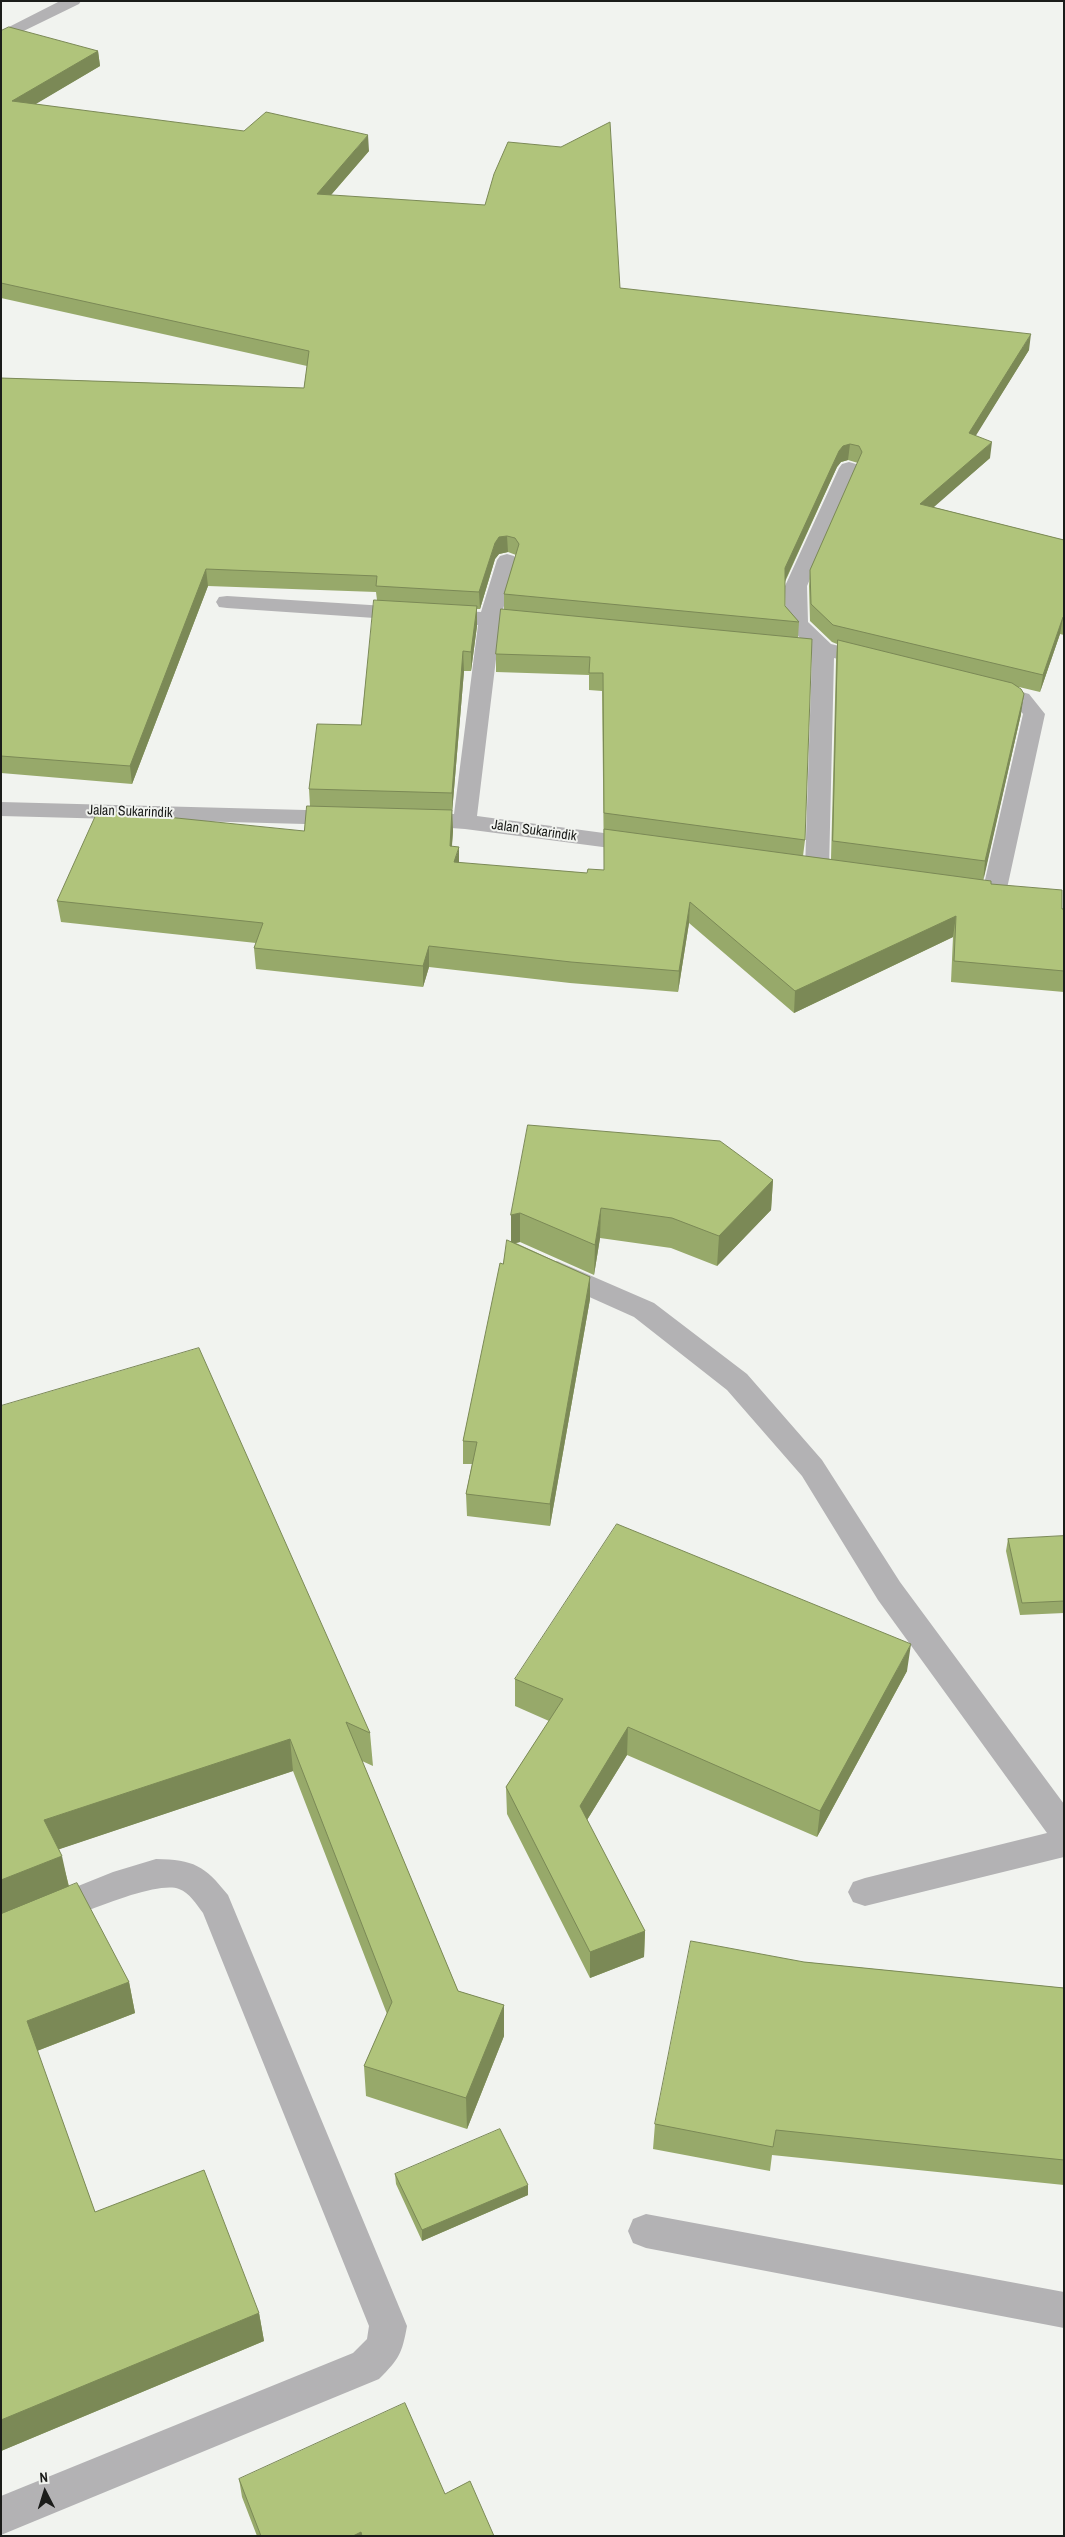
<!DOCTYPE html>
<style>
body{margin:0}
#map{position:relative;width:1065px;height:2537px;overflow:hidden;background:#f1f3ef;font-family:"Archivo Narrow",sans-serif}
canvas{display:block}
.frame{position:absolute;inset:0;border:2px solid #1b1c1a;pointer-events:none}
.north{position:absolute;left:20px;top:2467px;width:50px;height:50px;-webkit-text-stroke:4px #f1f3ef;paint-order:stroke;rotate:355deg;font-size:14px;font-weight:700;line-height:20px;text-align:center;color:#1b1c1a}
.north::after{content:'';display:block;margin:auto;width:18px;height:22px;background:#1b1c1a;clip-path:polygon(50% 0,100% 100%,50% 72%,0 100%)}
</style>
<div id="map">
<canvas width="1065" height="2537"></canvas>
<div class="frame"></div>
<div class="north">N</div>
</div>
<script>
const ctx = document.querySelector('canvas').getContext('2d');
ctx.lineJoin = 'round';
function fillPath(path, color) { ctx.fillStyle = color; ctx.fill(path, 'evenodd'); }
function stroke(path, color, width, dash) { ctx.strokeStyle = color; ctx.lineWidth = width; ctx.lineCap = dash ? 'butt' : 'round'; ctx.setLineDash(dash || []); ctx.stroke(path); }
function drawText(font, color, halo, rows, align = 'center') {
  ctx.font = font + ' "Archivo Narrow",sans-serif'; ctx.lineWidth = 4; ctx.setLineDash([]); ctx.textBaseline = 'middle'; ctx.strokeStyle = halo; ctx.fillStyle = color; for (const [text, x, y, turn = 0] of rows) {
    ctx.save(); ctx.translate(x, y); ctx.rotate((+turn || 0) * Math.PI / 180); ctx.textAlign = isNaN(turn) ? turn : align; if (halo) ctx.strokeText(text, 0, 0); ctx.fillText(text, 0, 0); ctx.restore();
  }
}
fillPath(new Path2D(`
 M156 1859C194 1860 204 1865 228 1895L407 2326C402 2354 399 2359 379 2379L1 2535V2496L353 2353 367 2339 369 2326 203 1913C196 1904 190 1893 179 1889 150 1878 36 1934 1 1947V1917L113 1872Z
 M646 2214 1064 2292V2328L646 2248 633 2243 628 2231 633 2219Z`), '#b3b2b4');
fillPath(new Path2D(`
 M60 1H81L79 4 1 42V31Z
 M849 462 856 464 859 468 807 586 808 622 831 644 880 656 883 661 880 666 872 668 834 658 829 869 825 874 817 876 809 874 805 869 812 654 766 649 763 644 766 639 774 637 802 640 786 623 785 586 839 468 842 464Z
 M507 554 514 556 517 560 502 613 545 617 548 622 545 627 537 628 500 626 477 816 641 838 649 840 653 845 649 850 641 852 465 829 408 825 404 820 408 815 416 813 454 814 478 625 227 608 219 607 216 602 219 597 227 596 481 612 497 560 500 556Z
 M989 682 1029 694 1045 714 1006 893 1003 898 994 901 985 898 982 893 1023 714C1011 696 987 702 978 689L981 684Z
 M1 802 343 811 351 813 355 818 351 823 343 825 1 816Z
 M557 1261 654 1303 747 1374 822 1460 900 1582 1064 1804V1857L865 1906 853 1902 848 1892 853 1882 865 1878 1047 1833 878 1600 802 1476 727 1390 634 1317 547 1278 543 1271 547 1264Z`), '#b3b2b4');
fillPath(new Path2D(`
 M1 31 98 51 100 66 35 104 369 151 331 195 620 288 1029 350 975 436 990 458 933 507 1064 540V635L1060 634 1040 692 1019 687 1021 714 983 880 991 884 1064 909V992L951 982 953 937 794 1013 689 923 678 992 570 983 429 967 423 987 256 969 254 948 256 943 61 922 57 901 304 831 310 806 309 789 361 725 377 600 376 592 208 586 132 784 1 773V378L304 388 307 366 1 298ZM848 460 858 463 810 570 809 586 810 621 832 642 837 644 836 660 831 859 803 856 805 840 798 638 799 622 785 606V582L837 467 841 462ZM508 552 516 555 504 594V610L496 654V672L589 675V690L602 691 604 870 587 873 459 863 452 846 453 831 452 813 464 671H471L477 626V609H480L495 559 499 554Z
 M528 1125 773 1180 771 1210 717 1266 671 1248 600 1238 594 1275 520 1242 516 1243 590 1277V1299L550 1526 467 1516 466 1494 472 1464H463V1441L503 1264 511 1241V1215Z
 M1 1406 370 1733 373 1766 362 1761 458 1991 504 2005V2036L467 2129 366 2096 364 2066 387 2014 293 1771 59 1849 69 1886 129 1982 135 2013 37 2051 95 2212 259 2313 264 2341 1 2451Z
 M1064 1536V1613L1020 1615 1006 1551 1008 1539Z
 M907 1671 817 1837 627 1755 587 1820 645 1931 644 1957 590 1978 507 1814 506 1787 549 1721 515 1706V1679Z
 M804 1962 1064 1988V2185L772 2155 770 2171 653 2149 655 2124Z
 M395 2174 528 2195 422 2241 396 2184Z
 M239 2479 445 2494 494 2536H257L242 2497Z`), '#97a96a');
fillPath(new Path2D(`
 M98 51 100 66 14 117 12 101Z
 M368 135 369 151 318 210 317 194Z
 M1031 334 1029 350 967 450 969 433Z
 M992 442 990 458 918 521 920 504Z
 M850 444 848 460 841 462 837 467 783 585 785 568 839 451 843 446Z
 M507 536 508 552 499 554 495 559 480 609 479 592 495 543 499 537Z
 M206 569 208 586 132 784 130 766Z
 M477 606V626L471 671V652Z
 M1063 617 1060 634 1040 692 1043 675Z
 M463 651 464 671 452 813V793Z
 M1024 694 1021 714 983 882 985 861Z
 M452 810 453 831 450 867V846Z
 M459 847V867L454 862Z
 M690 902 689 923 678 992 679 971Z
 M956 916 953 937 794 1013 795 991Z
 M429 946V967L423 987V966Z
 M773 1180 771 1210 717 1266 719 1236Z
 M601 1208 600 1238 594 1275 595 1245Z
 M520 1213V1242L511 1244V1215Z
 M590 1277V1299L550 1526V1504Z
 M911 1644 907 1671 817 1837 820 1811Z
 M628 1727 627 1755 579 1833 580 1806Z
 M290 1739 293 1771 51 1852 44 1820Z
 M62 1856 69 1888 1 1915V1880Z
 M645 1931 644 1957 590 1978V1952Z
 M129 1982 135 2013 34 2052 27 2021Z
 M504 2005V2036L467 2129 466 2098Z
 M528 2185V2195L422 2241V2230Z
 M259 2313 264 2341 1 2451V2420Z
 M361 2532V2536H353Z`), '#7b8956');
const building = new Path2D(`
 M9 27 98 51 12 101 244 131 266 112 368 135 317 194 485 205 494 174 508 142 561 147 610 122 620 288 1031 334 969 433 992 442 920 504 1064 540V617H1063L1043 675 833 625 811 604 810 570 862 452 859 446 850 444 843 446 839 451 785 568V606L799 622 504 594 519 544 515 538 507 536 499 537 495 543 479 592 376 586 377 576 206 569 130 766 1 756V378L304 388 309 351 1 283V31Z
 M374 600 477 606 471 652 463 651 452 793 309 789 317 724 361 725Z
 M501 609 812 639 805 840 604 813 603 673H589L590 657 496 654Z
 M838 640 1012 683 1021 689 1024 694 985 861 833 841Z
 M307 806 452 810 450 846 459 847 454 862 587 873 588 869 604 870V829L991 881V884L1062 890V909H1064V971L954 961 956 916 795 991 690 902 679 971 571 962 429 946 423 966 254 948 263 923 57 901 98 810 304 831Z
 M528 1125 720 1141 773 1180 719 1236 672 1218 601 1208 595 1245 520 1213 511 1215Z
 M507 1240 590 1277 550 1504 466 1494 477 1442 463 1441 500 1263 503 1264Z
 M199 1348 370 1733 346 1722 458 1991 504 2005 466 2098 364 2066 392 2002 290 1739 44 1820 62 1856 1 1880V1406Z
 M617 1524 911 1644 820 1811 628 1727 580 1806 645 1931 590 1952 506 1787 563 1699 515 1679Z
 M1064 1536V1601L1022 1603 1008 1539Z
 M77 1883 129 1982 27 2021 95 2212 204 2170 259 2313 1 2420V1914Z
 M691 1941 804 1962 1064 1988V2160L776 2130 773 2147 655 2124Z
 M500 2129 528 2185 422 2230 395 2174Z
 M405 2403 445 2494 470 2481 494 2536H362L361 2532 353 2536H261L239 2479Z`);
fillPath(building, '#b0c47b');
stroke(building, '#7b8956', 1);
drawText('14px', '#1b1c1a', '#f1f3ef', [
 ["Jalan Sukarindik",130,812,2],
 ["Jalan Sukarindik",534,831,8]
]);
</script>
